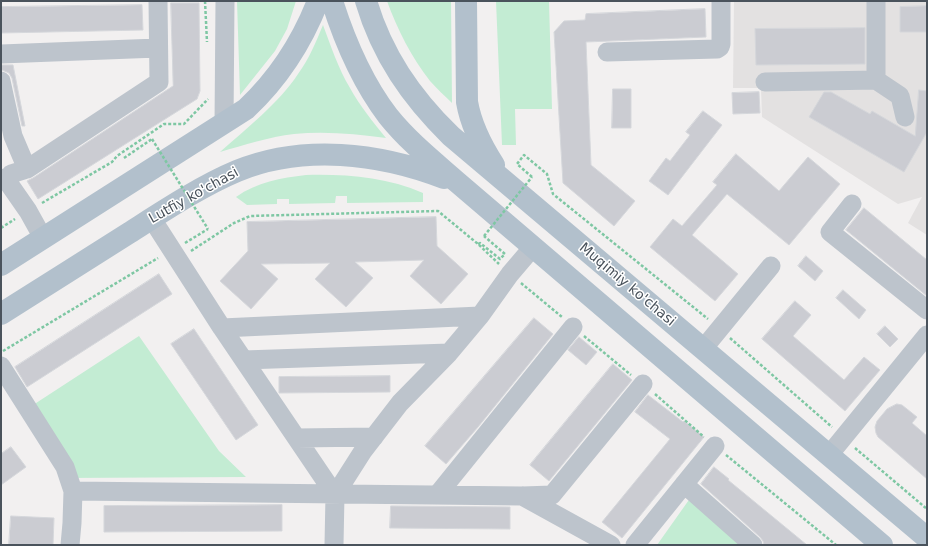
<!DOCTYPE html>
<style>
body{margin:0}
#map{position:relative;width:928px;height:546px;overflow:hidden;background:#f2f0f0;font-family:"DejaVu Sans",sans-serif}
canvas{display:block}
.frame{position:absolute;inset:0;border:2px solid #4a535c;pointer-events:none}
</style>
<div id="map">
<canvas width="928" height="546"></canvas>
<div class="frame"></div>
</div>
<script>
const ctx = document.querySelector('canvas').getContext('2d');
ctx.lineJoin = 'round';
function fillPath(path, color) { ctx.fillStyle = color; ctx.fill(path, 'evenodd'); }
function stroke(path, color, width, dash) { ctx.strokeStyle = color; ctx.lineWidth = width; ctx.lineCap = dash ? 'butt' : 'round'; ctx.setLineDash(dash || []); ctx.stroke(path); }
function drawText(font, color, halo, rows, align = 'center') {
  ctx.font = font + ' "DejaVu Sans",sans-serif'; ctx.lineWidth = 3; ctx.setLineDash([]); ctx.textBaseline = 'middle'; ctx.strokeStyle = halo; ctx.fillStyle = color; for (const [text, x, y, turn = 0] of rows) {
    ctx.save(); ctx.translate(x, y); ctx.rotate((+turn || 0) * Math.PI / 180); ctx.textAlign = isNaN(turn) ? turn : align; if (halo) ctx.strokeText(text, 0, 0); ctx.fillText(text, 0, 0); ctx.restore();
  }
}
fillPath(new Path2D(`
 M734 1H927V235L908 223 922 197 898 204 762 117 761 88H733Z`), '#e3e1e1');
fillPath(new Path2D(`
 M237 1H296L287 29 275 51 240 95Z
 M387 1H451L452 103C445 96 437 89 430 81 412 58 397 29 387 1Z
 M496 1H549L552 109H515L516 145H502Z
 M323 25C331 46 338 68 350 88 360 106 373 122 386 138 356 134 325 131 294 134 269 137 244 145 220 152 246 129 279 103 298 74 309 59 316 42 323 25Z
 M306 175C346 174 386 177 423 193V202L347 203V196H336L335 203 289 204V199H277V204L247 205 236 197C257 182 281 178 306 175Z
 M139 336 219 451 246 477 64 478 33 405Z
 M691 497 743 545H657Z`), '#c3ecd3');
const building = new Path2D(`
 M171 3H199L200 91 197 99 38 199 27 181 33 178 173 86Z
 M142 5 143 30 1 33V7Z
 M927 6V32H900V7Z
 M705 9 706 37 586 42 591 165 635 201 614 226 563 183 554 32 564 21 585 20 586 14Z
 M865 28V64L756 65 755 29Z
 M1 65H13L25 126H22L12 78 9 73 2 70Z
 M613 89H631V128H612Z
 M919 90 927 91V132L904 172 809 117 824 92H831L870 114 872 111 915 136Z
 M759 92 760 113 733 114 732 93Z
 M703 111 722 125 668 195 649 181 666 158 670 161 690 135 686 132Z
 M736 154 779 191 808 157 840 184 789 245 727 194 692 235 738 274 715 301 650 247 673 219 682 226 717 185 713 182Z
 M864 208 927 260V296L846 230Z
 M436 217 437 246 468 274 441 304 410 276 424 260 355 262 373 278 346 307 315 279 330 263 261 264 278 279 251 309 220 281 248 251 247 222Z
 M806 256 823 271 815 281 798 266Z
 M159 274 172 294 27 387 15 367Z
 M843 290 866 310 859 319 836 298Z
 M795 301 811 315 793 336 844 380 864 357 880 370 845 411 762 339Z
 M534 318 553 334 478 427 446 464 425 446Z
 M885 326 898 339 890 347 877 334Z
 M194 329 258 425 236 440 171 344Z
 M579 337 597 352 586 365 568 350Z
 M613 364 632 380 549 481 530 465Z
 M390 376V392L279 393V377Z
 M648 395 683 422 684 421 704 437 622 538 602 522 670 439 635 412Z
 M897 404 902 405 917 417 912 423 927 436V479L878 437 876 433 875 427 877 421 887 409Z
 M11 447 26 467 1 485V454Z
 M714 467 729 479 728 480 807 545H764L763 541 760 537 701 484Z
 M282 505V531L104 532V506Z
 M391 506 510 507V529L390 528Z
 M11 516 54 518 53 545H9Z`);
fillPath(building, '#cbccd2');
stroke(building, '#d5d7db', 1);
stroke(new Path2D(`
 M205 1 207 42
 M124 158 152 139
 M532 177 517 164 524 155 547 174 553 194 708 319
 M42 203 112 162 117 156 164 124H184L208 99
 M1 228 15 219
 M185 243 208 229
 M478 244 480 243 500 259 505 254 484 236
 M191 251 234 223 250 216 438 211 478 244 499 264
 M521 283 562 317
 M584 336 631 375
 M730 338 832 427
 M3 351 158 258
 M655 394 704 437
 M855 448 927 509
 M726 455 836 545`), '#7ec7a3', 2.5, [3, 2]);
stroke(new Path2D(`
 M876 1V80L900 96 905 117
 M607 52 717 49 720 47 721 44V1
 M1 54 158 48
 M1 81 13 136 27 169 11 174
 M765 82 876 80
 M224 124 225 1
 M27 169 159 82 158 1
 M1 180 5 178 28 211 43 238
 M852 204 830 232 927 310
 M152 219 222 328 335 495
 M222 328 480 316
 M703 349 771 266
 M244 360 449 353
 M1 366 65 467 73 491 72 523 70 545
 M297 438 374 437
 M829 455 927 335
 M684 484 753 545
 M73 491 522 496 611 545
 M438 494 573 327
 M523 496 552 495 643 384
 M334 545 335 495 363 451 400 403 449 353 480 316 510 274 533 247
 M635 545 715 446`), '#bdc4cc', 19);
stroke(new Path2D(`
 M332 1C345 42 362 82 388 116 408 141 433 161 457 182L882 545
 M366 1C382 55 411 97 451 136L927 538
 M466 1 467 102C471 125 481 145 494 165
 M1 265 246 109C278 79 302 42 318 1
 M1 314C44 287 86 260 129 233 162 212 201 186 237 171 303 144 379 153 444 178`), '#b2c0cc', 22);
stroke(new Path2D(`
 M152 139 208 229
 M484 236 532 177`), '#7ec7a3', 2.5, [3, 2]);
drawText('14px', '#4a535c', '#fff', [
 ["Lutfiy ko'chasi",194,196,-29],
 ["Muqimiy ko'chasi",627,285,40]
]);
</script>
